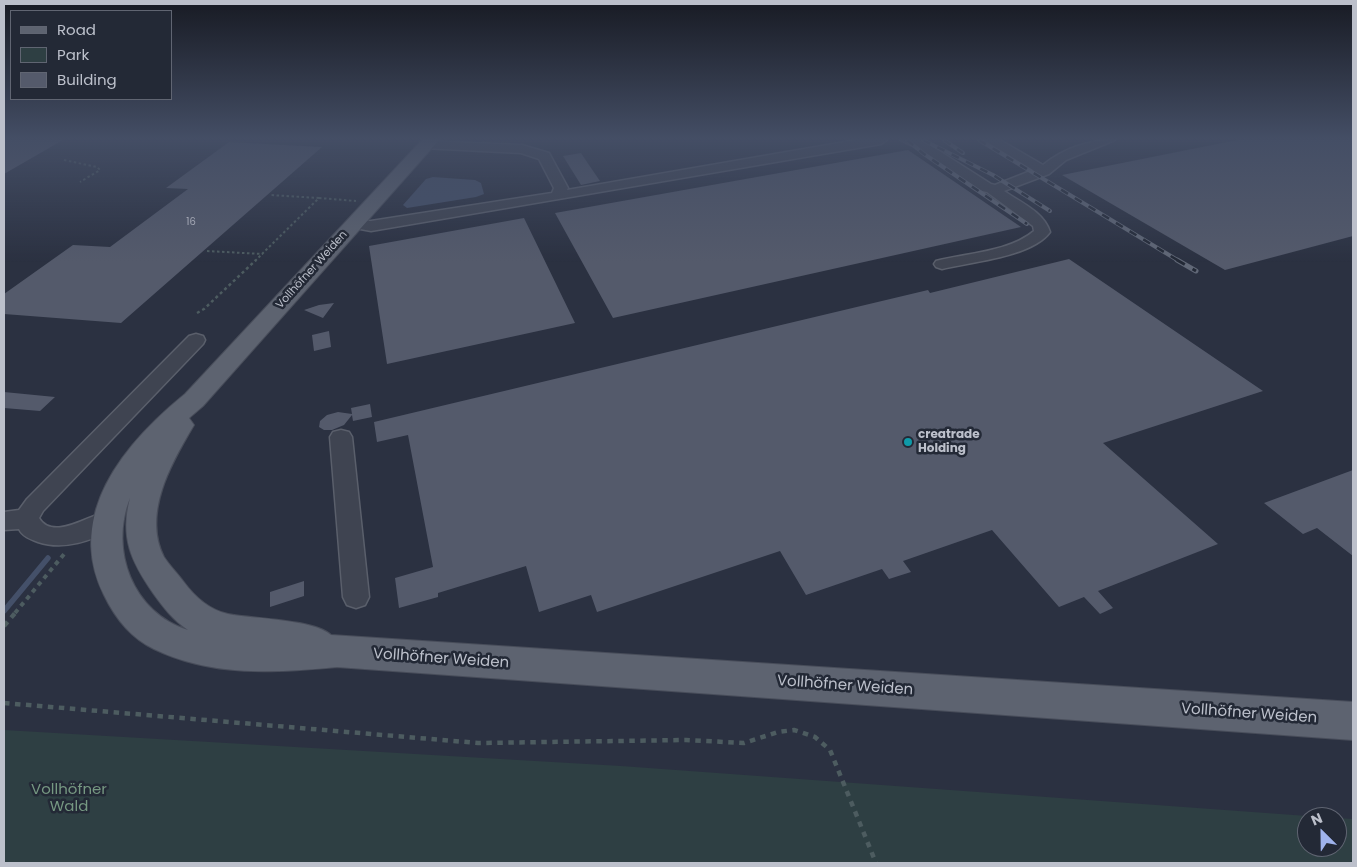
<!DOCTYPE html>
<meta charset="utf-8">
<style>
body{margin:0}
#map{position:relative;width:1357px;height:867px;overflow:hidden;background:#2b3141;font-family:Poppins,sans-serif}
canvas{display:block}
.frame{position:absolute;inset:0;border:5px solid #bcc0cb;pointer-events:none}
.legend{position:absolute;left:10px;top:10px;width:162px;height:90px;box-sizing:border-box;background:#232936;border:1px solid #606572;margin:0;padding:6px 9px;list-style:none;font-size:15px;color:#bcc0cb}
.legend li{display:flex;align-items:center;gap:10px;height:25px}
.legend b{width:25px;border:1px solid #606572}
.north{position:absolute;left:1297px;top:807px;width:50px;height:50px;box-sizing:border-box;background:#232936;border:1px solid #606572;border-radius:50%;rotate:337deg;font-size:14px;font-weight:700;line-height:20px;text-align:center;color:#bcc0cb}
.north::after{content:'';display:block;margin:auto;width:18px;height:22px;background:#9fb3ed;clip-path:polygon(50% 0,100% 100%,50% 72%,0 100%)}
</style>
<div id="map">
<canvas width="1357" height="867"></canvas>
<div class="frame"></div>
<ul class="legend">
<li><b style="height:6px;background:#5d6370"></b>Road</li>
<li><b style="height:14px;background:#2e3f43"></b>Park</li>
<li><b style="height:14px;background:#545a6b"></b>Building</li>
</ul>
<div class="north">N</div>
</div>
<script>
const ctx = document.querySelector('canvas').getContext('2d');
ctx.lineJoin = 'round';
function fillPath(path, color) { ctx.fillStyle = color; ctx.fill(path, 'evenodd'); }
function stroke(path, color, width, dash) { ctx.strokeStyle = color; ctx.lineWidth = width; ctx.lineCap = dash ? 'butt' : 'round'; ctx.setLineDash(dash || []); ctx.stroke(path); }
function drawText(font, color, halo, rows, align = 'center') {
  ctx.font = font + ' Poppins,sans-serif'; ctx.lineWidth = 5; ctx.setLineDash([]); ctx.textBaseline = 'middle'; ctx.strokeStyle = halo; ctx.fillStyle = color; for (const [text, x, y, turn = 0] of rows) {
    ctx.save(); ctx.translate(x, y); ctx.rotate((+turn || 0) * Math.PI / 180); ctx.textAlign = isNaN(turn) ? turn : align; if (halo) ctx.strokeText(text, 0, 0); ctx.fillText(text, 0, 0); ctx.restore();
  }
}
fillPath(new Path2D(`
 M4 730 621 766 1321 817H1307V847H1337V818L1353 819V863H4Z`), '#2e3f43');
fillPath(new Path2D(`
 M433 177 475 180 481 183 484 194 476 197 407 208 403 205 426 179Z`), '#445069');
stroke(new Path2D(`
 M4 611 48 558`), '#445069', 5.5);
fillPath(new Path2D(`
 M4 140H63L4 174Z
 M1237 140H1353V236L1225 270 1062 175Z
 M229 142 322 147 121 323 4 314V294L73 245 110 247 188 189 166 188Z
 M908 150 1021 227 613 318 555 213Z
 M581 153 589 165 600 181 581 185 563 156Z
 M524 218 575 323 387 364 369 246Z
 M1069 259 1263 391 1103 443 1218 544 1098 591 1113 608 1100 614 1084 597 1059 607 992 530 903 561 911 572 889 579 882 569 806 595 780 551 597 612 591 595 539 612 526 566 438 593V597L399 608 395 578 433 567 408 435 377 442 374 422 928 290 930 293Z
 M334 303 323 318 304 310 319 305Z
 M329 331 331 347 314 351 312 335Z
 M4 392 55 397 40 411 4 408Z
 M370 404 372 417 353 421 352 415 344 425 332 430H324L319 427 320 421 327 415 338 412 352 414 351 408Z
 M1353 470V556L1317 528 1303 534 1264 503Z
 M304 581V596L270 607V592Z`), '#545a6b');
const minor = new Path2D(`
 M856 140H887L881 144 371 231 350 227 347 224 350 221H371L552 193 554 188 539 159 521 153 423 148 421 145 423 142 427 141 522 145 549 153 568 188 567 190Z
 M900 140H922L991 184 995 185 1033 170 984 140H1000L1043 165C1064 148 1089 140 1115 140L1066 160 1049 174 1004 191C1020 202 1044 212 1050 232 1032 257 970 262 942 269L936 267 934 264 936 261C967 253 1009 252 1034 231L1033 226 987 192 982 191 913 146Z
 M196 334 203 336 205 340 203 344 43 511 39 518C54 543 94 511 109 512 112 512 114 514 116 514L120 521 116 528C92 540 65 551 38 542 30 539 22 536 19 529L4 530V512L19 510 27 499 189 336Z
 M341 430 349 432 352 437 369 597 365 605 356 608 347 605 343 597 330 437 333 432Z`);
const major = new Path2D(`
 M422 140H439L203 406 189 418 194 425C172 462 142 513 164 557 169 565 177 573 183 581 194 596 209 610 228 614 254 619 313 619 331 635L1353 702V740L337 667C275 673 212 677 154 649 131 638 115 618 104 595 64 514 126 442 185 394ZM130 498C120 538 131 561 153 593 163 607 173 620 188 630 133 613 109 550 130 498Z`);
stroke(minor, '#5a5f6b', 3);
stroke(major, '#484d5a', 2);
stroke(new Path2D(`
 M64 160 97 167 100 170 80 182
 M319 198 356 201
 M207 251 262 254 319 198 270 195
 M255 261 261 255`), '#4d5c60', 2, [2.5, 2.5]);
stroke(new Path2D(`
 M197 313 204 309 256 260`), '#4d5c60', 2.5, [3, 3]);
stroke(new Path2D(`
 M15 613 65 553`), '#4d5c60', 4, [4.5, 4.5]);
stroke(new Path2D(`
 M4 626 16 612
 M4 703 478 743 686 740 744 743 778 732 794 730 815 737 830 750 876 863`), '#4d5c60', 4.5, [5.5, 5.5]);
fillPath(minor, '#3f4451');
fillPath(major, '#5d6370');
const railFar1 = new Path2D(`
 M907 140 924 154 1027 224
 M923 140 993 175 1050 211
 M944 140 963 153
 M979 140 1179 261`);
const rail = new Path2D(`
 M1177 260 1196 271`);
stroke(railFar1, '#616877', 4);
stroke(rail, '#616877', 5);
stroke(railFar1, '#232936', 2.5, [8]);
stroke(rail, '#232936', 3, [9]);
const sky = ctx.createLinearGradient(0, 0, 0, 262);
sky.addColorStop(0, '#181b24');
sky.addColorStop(0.53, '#444e65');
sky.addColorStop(1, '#444e6500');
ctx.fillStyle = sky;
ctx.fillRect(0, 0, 1357, 262);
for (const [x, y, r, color] of [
 [908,442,5,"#0f9aa8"]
]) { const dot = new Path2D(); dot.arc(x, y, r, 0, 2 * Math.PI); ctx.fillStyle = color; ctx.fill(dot); stroke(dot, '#232936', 2); }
drawText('10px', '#a2a6b3', null, [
 ["16",191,222]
]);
drawText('11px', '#bcc0cb', '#232936', [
 ["Vollhöfner Weiden",312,270,-48]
]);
drawText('bold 12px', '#bcc0cb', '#232936', [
 ["creatrade",918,435],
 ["Holding",918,449]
], 'left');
drawText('15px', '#bcc0cb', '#232936', [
 ["Vollhöfner Weiden",441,659,4],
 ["Vollhöfner Weiden",845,686,4],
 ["Vollhöfner Weiden",1249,714,4]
]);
drawText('15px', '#769882', '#232936', [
 ["Vollhöfner",69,790],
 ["Wald",69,807]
]);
</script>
